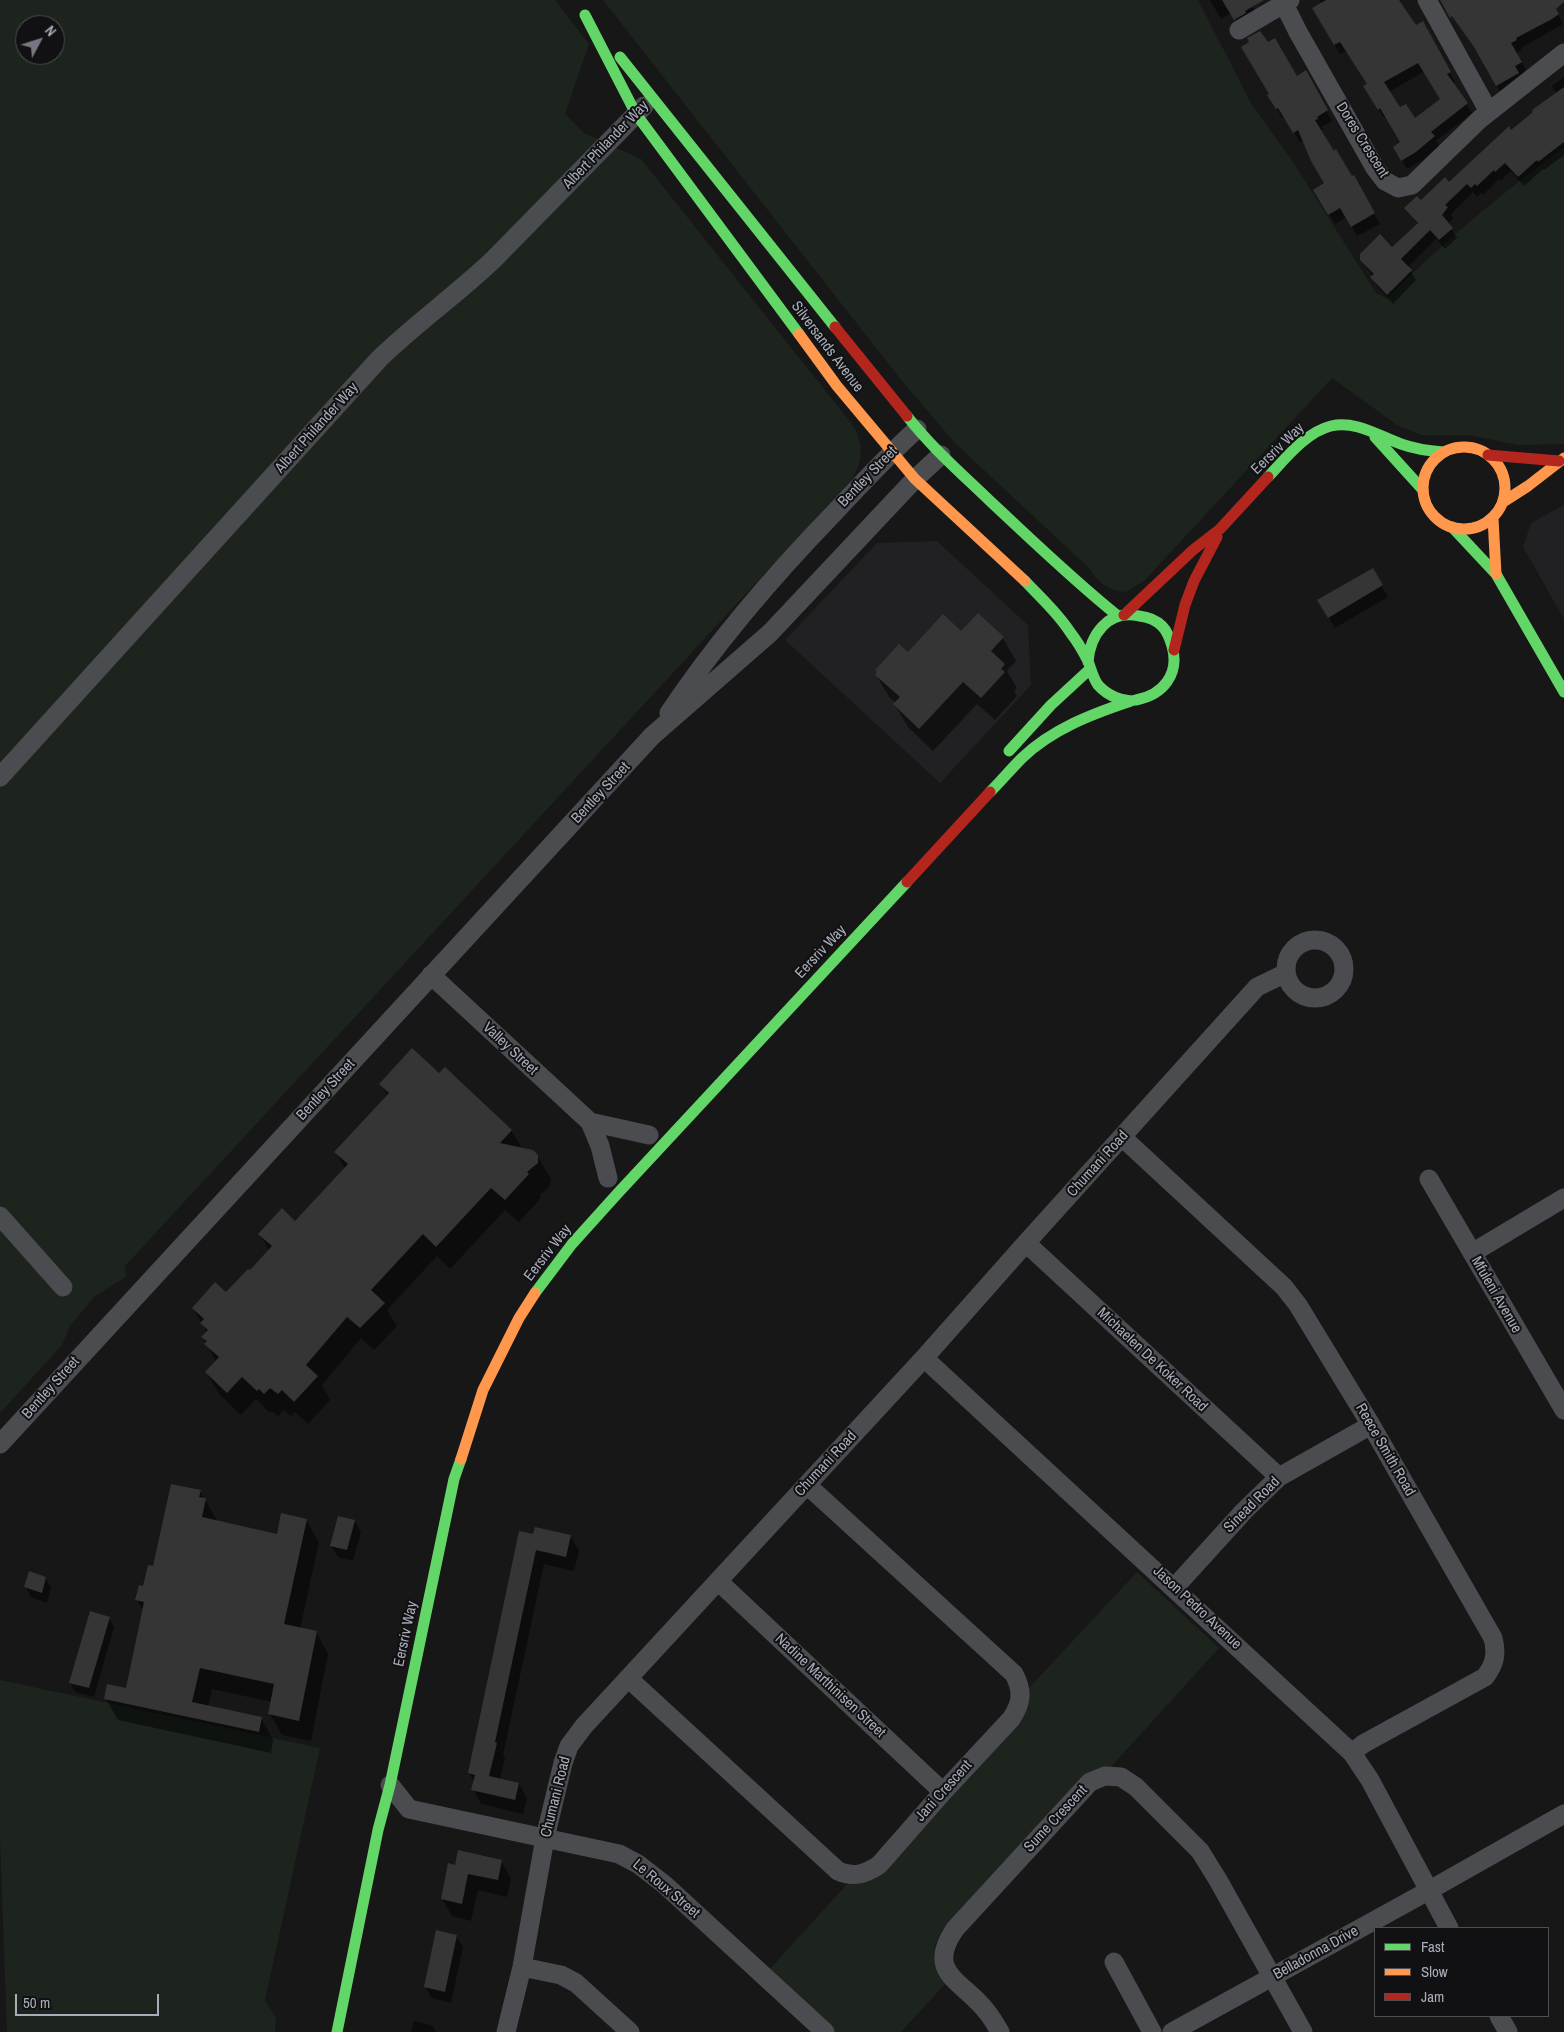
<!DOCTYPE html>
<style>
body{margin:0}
#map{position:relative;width:1564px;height:2032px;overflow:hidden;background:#171717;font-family:"Archivo Narrow",sans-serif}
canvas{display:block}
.legend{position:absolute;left:1374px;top:1927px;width:175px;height:90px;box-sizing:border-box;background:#111113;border:1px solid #4d4f55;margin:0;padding:6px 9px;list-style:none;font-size:15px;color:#a8adb8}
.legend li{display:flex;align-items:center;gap:10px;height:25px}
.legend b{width:25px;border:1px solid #4d4f55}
.north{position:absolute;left:15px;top:15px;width:50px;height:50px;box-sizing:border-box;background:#111113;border:1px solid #4d4f55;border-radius:50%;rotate:50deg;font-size:14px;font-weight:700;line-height:20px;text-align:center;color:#a8adb8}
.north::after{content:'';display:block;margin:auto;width:18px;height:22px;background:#757880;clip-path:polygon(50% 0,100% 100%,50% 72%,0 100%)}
.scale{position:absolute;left:15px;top:1994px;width:144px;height:22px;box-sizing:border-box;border:2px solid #a8adb8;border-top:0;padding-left:6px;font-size:15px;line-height:18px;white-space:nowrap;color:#a8adb8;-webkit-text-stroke:4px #111113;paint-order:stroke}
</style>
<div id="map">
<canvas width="1564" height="2032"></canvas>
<ul class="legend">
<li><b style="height:6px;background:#63d668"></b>Fast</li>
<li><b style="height:6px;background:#ff974d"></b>Slow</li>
<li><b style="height:6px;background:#b3261e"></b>Jam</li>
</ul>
<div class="north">N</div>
<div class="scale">50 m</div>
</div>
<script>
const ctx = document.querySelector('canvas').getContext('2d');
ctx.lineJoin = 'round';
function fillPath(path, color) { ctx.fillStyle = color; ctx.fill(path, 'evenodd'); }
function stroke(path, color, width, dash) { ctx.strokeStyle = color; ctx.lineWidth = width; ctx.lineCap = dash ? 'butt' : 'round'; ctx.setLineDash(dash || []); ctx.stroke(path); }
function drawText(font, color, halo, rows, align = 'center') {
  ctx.font = font + ' "Archivo Narrow",sans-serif'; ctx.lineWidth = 4; ctx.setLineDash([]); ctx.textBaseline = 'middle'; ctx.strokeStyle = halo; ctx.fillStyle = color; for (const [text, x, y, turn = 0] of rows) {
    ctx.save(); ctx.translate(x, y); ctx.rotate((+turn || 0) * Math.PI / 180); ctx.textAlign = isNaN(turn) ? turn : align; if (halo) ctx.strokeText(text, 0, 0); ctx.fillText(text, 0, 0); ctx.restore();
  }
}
fillPath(new Path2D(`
 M1564 505V619L1523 547 1531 523Z
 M937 541 1028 625 1031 685 940 783 785 640 877 543Z`), '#212123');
fillPath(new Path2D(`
 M0 0H555L589 44 565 114 584 133 641 159 855 428C863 446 863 462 852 479L125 1266 126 1277 95 1296 70 1326 62 1345 0 1413ZM25 25H55V55H25Z
 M603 0H1198L1251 103 1295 165 1376 293 1387 299C1442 242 1502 194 1564 147V444L1518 445 1469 435H1422L1397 425 1332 378 1144 581 1126 592C1109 591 1098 583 1090 569L955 443 902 381Z
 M1137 1572 1219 1648 1109 1769 1083 1778 942 1931C929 1953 934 1963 947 1982L901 2032H834L768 1971 849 1882 880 1872 1025 1714 1029 1701 1028 1689Z
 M0 1680 320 1748 265 2000 276 2018 275 2032H7L0 1837Z`), '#1d241e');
fillPath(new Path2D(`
 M1210 0H1257L1251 4 1258 16 1240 29 1231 13 1221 19Z
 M1320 0H1398L1416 27 1428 31 1455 82 1452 83 1472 113 1436 141 1439 146 1421 161 1407 169 1394 147 1402 143 1387 116 1384 118 1370 95 1368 84 1346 51 1340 54 1314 9 1322 4ZM1425 71 1441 99 1414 120 1400 109 1389 92Z
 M1447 0H1551L1563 24 1521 48 1522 50 1516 53 1527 72 1502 95Z
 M1297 77 1311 82 1332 121 1321 127 1323 129 1320 131 1351 178 1353 177 1380 224 1357 236 1346 217 1335 224 1320 200 1325 183 1304 140 1300 142 1285 117 1282 118 1269 95Z
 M1564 77V155L1544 170 1543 169 1524 186 1511 171 1501 180 1499 179 1483 195 1481 193 1477 197 1473 192 1451 214 1453 218 1448 224 1457 238 1445 249 1436 239 1408 267 1416 280 1393 304 1377 286 1372 277 1373 276 1361 260 1392 249 1418 225 1406 208 1421 202 1449 183 1557 94 1552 86Z
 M1372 570 1388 597 1335 628 1319 601Z
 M978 615 1003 638 1016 661 1007 671 1017 688 1014 691 1017 696 995 720 977 704 933 751 908 727 895 705 896 703 890 698 876 675 908 654 961 633Z
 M439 1075 511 1130 523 1150 537 1156 551 1179 550 1186 540 1195 541 1198 519 1222 505 1210 450 1269 437 1256 387 1310 397 1326 374 1350 361 1338 322 1385 330 1400 308 1424 295 1412 291 1416 284 1410 278 1416 272 1411 270 1413 256 1399 241 1415 220 1395 206 1372 216 1362 203 1337 207 1332 193 1308 226 1293 250 1272 269 1250 260 1234 295 1223 345 1169 336 1152 388 1096 381 1084Z
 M200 1491 218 1522 278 1535 306 1520 319 1542 300 1629 316 1632 328 1654 311 1741 282 1735 270 1714 272 1702 212 1689 208 1707 261 1718 273 1740 271 1753 118 1720 106 1699 127 1690 143 1611 137 1600 154 1568Z
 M355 1521 361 1532 353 1561 338 1557 331 1546Z
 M520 1532 534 1535 570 1536 579 1551 574 1571 544 1564 503 1755 505 1758 500 1779 519 1784 527 1798 523 1814 481 1804 473 1789 474 1782 469 1773Z
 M45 1578 51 1587 47 1603 31 1597 26 1587Z
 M109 1618 114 1627 94 1697 75 1692 70 1683Z
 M501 1861 511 1878 507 1897 478 1890 471 1921 452 1916 442 1899 456 1866Z
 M456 1936 463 1947 451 2003 432 1998 425 1987Z
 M414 2021 433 2026 436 2032H411Z`), '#0007');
fillPath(new Path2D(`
 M1222 0H1264L1245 11 1246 13 1234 20Z
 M1326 0H1399L1416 25 1423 21 1451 72 1447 74 1468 103 1431 132 1435 136 1416 152 1401 161 1393 147 1400 142 1380 108 1378 110 1363 86 1367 84 1340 42 1334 45 1312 8ZM1418 63 1440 99 1415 118 1406 104 1400 107 1384 82Z
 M1440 0H1564V2L1556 9 1559 14 1552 19 1516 38 1517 40 1511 43 1522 62 1515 66 1519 73 1496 86 1474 47 1452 16 1450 18Z
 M1260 31 1268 42 1275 38 1297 76 1306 70 1328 110 1317 117 1318 119 1315 120 1334 151 1336 149 1352 176 1354 175 1375 213 1351 227 1340 208 1328 215 1313 190 1324 183 1311 161 1298 130 1293 133 1278 108 1276 109 1267 95 1269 94 1241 47 1249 42 1247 38Z
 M1564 87V142L1538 162 1537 160 1518 177 1505 163 1495 172 1494 170 1477 186 1475 184 1471 188 1467 184 1445 205 1448 207 1442 215 1453 228 1439 240 1430 230 1401 259 1412 270 1387 295 1370 277 1374 274 1360 260V254L1380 234 1392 247 1418 223 1404 208 1417 196 1421 200 1445 177 1449 182 1509 126 1511 130 1533 112 1532 110Z
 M1373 568 1383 585 1328 618 1317 600Z
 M978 613 1004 637 991 651 1005 664 1001 669 1005 672 981 698 963 682 919 729 893 704 900 697 875 675 877 672 875 670 899 644 908 652 943 614 961 631Z
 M412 1048 439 1073 445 1067 512 1130 500 1143 533 1150 538 1155V1163L527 1172 529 1174 505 1200 491 1188 436 1247 423 1234 371 1290 385 1303 360 1328 347 1317 306 1365 318 1376 294 1402 282 1390 278 1394 270 1388 264 1394 259 1389 257 1391 242 1377 227 1393 205 1372 219 1357 204 1344 207 1341 201 1337 208 1330 200 1323 204 1319 192 1308 215 1282 226 1292 248 1269 250 1270 272 1246 258 1234 282 1208 295 1221 348 1164 334 1152 389 1093 379 1084Z
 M171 1484 201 1490 199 1497 206 1498 202 1517 277 1534 281 1513 307 1519 284 1624 317 1631 299 1721 268 1714 274 1684 200 1668 192 1702 262 1717 259 1732 104 1699 107 1684 126 1688 144 1602 135 1600 139 1585 143 1586 148 1565 153 1566Z
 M338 1516 355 1520 347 1550 330 1546Z
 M535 1527 571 1535 566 1557 536 1550 495 1742 497 1743 489 1776 519 1783 515 1800 471 1790 475 1775 468 1773 519 1531 533 1534Z
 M29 1571 46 1577 42 1593 24 1587Z
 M90 1611 110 1617 89 1688 69 1683Z
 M458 1850 502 1860 498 1880 468 1874 462 1904 441 1899 448 1863 455 1865Z
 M436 1930 457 1935 445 1992 424 1987Z`), '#353536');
stroke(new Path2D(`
 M1427 0 1489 112
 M1284 4 1298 32 1375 168 1385 181 1398 188 1412 185 1480 119 1564 53
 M1239 30 1290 0
 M669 713C717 641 774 575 834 513 861 484 888 455 917 429
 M0 777 379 359C415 324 456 295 493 260L644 106
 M1286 969a29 29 0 1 1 58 0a29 29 0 1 1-58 0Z
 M431 975 590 1122 600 1146 608 1178
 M590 1122 649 1135
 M1122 1137 1284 1287 1298 1305 1371 1425 1493 1638C1497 1654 1495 1664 1485 1677L1363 1744 1352 1753
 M1429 1179 1564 1410
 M0 1216 63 1287
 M1026 1243 1279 1477
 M1472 1253 1564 1198
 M924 1358 1352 1753 1370 1780 1449 1928
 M0 1444 652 736 770 633 915 479 941 455
 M718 1581 943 1792
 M1174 1588 1244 1511 1279 1477 1371 1425
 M628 1678 838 1871C854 1878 865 1874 879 1865L943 1792 1011 1719C1022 1703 1023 1691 1014 1674L807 1485
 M390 1785 409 1809 619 1854 638 1864 665 1885 825 2032
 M1114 1962 1152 2032
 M522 1967 561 1975 576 1983 630 2032
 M1499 2016 1508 2032
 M506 2032 522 1967 545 1838 563 1763 569 1746 584 1726 924 1358 1026 1243 1257 987 1286 973
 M1000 2032C996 2025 992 2018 987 2012 964 1981 924 1974 955 1929L1090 1782 1105 1776 1121 1777 1136 1787 1200 1851 1218 1880 1303 2032
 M1172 2032 1428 1891 1564 1814`), '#4b4c50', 19);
stroke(new Path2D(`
 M585 15 636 114 799 334
 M620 57 835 327
 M907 416C931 447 961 473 990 501 1032 540 1073 580 1118 616
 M1375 437 1423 490
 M1268 477C1285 459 1306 432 1331 426 1355 420 1379 436 1401 444 1415 449 1429 451 1443 452
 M1452 527 1496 574 1564 692
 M1025 581C1040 597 1058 613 1070 632 1077 641 1083 651 1088 661 1091 669 1093 678 1098 685 1107 695 1123 703 1136 700 1163 695 1180 674 1172 646 1170 639 1168 632 1162 626 1155 619 1148 617 1139 616 1108 609 1090 635 1088 662
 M1009 751 1051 705 1090 669
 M990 792C1001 781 1011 769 1022 758 1052 729 1092 714 1131 701
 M535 1293 572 1244 618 1193 907 882
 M337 2032 378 1830 390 1785 454 1479 461 1459`), '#63d668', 11);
stroke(new Path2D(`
 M799 334 837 386 915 479 1025 581
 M1423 488a41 41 0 1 1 82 0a41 41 0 1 1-82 0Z
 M1503 502 1528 486 1564 458
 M1493 518 1496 574
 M461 1459 483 1390 519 1318 535 1293`), '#ff974d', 11);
stroke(new Path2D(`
 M835 327 907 416
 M1488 455 1559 461
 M1124 615 1193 550 1220 529 1268 477
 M1174 650 1185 605 1194 581 1217 537
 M907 882 990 792`), '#b3261e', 11);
drawText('15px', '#a8adb8', '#111113', [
 ["Dores Crescent",1362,140,58],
 ["Albert Philander Way",606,145,-46],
 ["Silversands Avenue",827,347,53],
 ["Albert Philander Way",317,428,-48],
 ["Eersriv Way",1278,449,-44],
 ["Bentley Street",868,477,-46],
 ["Bentley Street",601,793,-47],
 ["Eersriv Way",821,952,-47],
 ["Valley Street",510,1049,43],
 ["Bentley Street",326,1090,-47],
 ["Chumani Road",1098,1164,-48],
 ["Eersriv Way",548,1253,-52],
 ["Mfuleni Avenue",1496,1295,60],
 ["Michaelen De Koker Road",1152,1360,43],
 ["Bentley Street",51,1388,-48],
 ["Reece Smith Road",1385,1450,60],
 ["Chumani Road",826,1464,-47],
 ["Sinead Road",1252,1505,-45],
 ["Jason Pedro Avenue",1197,1608,43],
 ["Eersriv Way",406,1634,-78],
 ["Nadine Marthinisen Street",830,1686,43],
 ["Jani Crescent",944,1791,-48],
 ["Chumani Road",556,1797,-76],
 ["Sume Crescent",1056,1819,-47],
 ["Le Roux Street",666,1889,40],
 ["Belladonna Drive",1316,1953,-29]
]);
</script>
